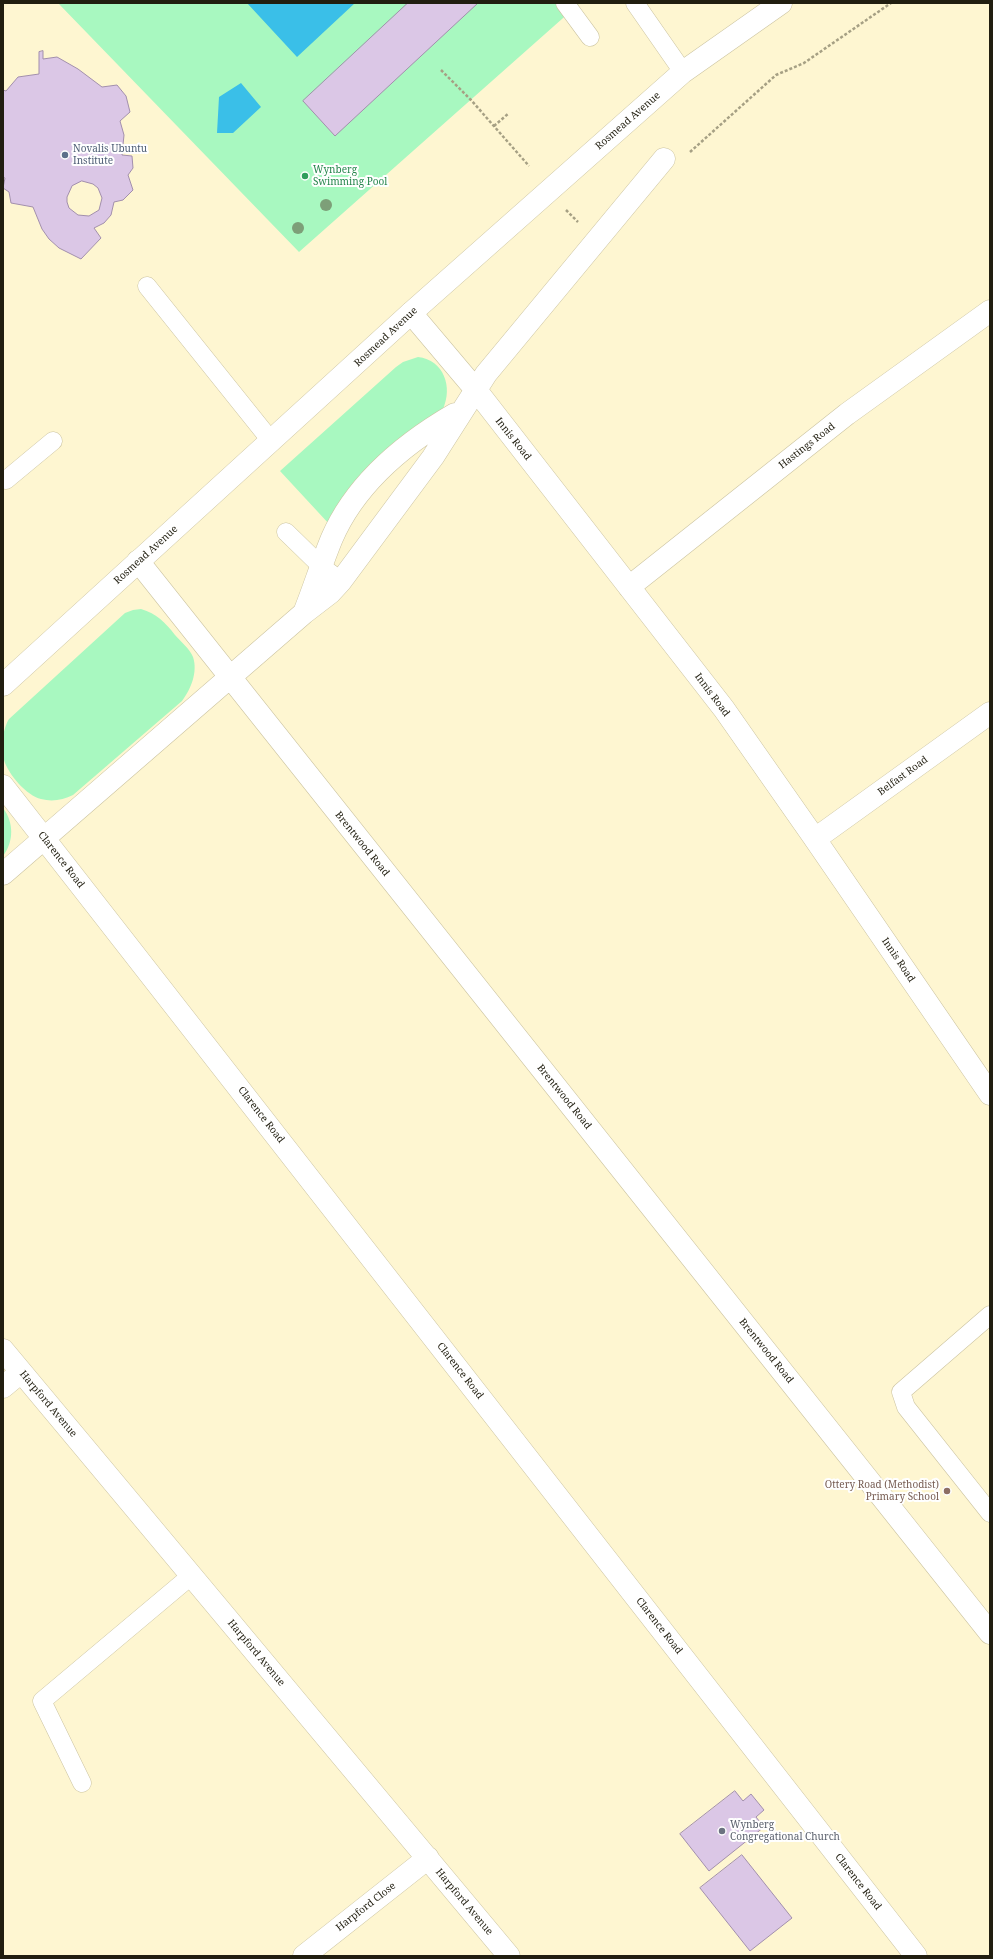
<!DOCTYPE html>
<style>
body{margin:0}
#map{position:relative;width:993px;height:1959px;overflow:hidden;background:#fef6d1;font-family:"Noto Serif",serif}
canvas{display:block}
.frame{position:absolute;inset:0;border:4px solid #211e10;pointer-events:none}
</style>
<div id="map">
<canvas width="993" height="1959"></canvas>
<div class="frame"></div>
</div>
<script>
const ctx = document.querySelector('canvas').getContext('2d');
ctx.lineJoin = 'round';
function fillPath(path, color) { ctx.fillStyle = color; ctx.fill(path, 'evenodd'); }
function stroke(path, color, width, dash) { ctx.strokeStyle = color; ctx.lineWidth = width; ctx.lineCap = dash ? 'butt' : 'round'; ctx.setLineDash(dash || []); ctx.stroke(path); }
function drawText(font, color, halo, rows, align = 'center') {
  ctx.font = font + ' "Noto Serif",serif'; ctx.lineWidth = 4; ctx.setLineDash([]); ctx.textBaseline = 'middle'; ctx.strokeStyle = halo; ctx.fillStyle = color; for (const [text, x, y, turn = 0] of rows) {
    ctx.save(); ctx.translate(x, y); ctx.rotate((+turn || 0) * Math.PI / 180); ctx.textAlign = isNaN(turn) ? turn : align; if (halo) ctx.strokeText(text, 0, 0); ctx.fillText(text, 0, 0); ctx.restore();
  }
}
fillPath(new Path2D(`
 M58 3H580L299 252Z
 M418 357C444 360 453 387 443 409L330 525 280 471 396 367 403 362Z
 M141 609C157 614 165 622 175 635 180 641 190 649 193 657 198 672 191 689 182 701L73 795C63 800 52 802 41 799 27 796 8 774 4 760 0 749 3 728 9 719L125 613 133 610Z
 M3 808C14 822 14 842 3 856Z`), '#a8f8c0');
fillPath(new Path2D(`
 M247 3H355L297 57Z
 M241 83 261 107 233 133H217L219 97Z`), '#3abfe8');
const building = new Path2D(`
 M408 3H478L335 136 303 101Z
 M43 51V59L57 57 78 69 102 87 117 85 126 96 130 112 120 121 124 135 122 155 132 156 133 168 128 175 133 190 123 200 114 202 111 215 104 223 94 228 101 238 81 259 59 248 49 239 42 229 33 207 11 203 9 192 3 188 5 178 3 177V90L6 91 18 77 39 74V52ZM82 181 93 184 98 188 102 198 99 210 89 216 78 215 69 208 67 202V197L72 186Z
 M735 1791 743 1801 751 1794 764 1810 756 1817 764 1827 709 1871 680 1834Z
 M742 1855 792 1918 750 1951 700 1888Z`);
fillPath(building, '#dbc7e6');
stroke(building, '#a28fac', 1);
const lane = new Path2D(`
 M565 3 590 37
 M635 3 683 72
 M147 286 272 442
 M6 480 53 441
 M286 532 322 567 341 581
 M990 1315 901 1392 906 1407 990 1513
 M82 1783 42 1701 192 1575`);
const street = new Path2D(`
 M411 313 476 390 724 709 815 839 990 1094
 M138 561 990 1633
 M629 587 847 414 990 311
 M304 613C314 588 322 562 332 538 356 483 405 443 455 414
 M3 786 916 1956
 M815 839 990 713
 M3 874 304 613 330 593 341 581 433 457 486 374 664 159
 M3 1350 509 1956
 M3 1387 21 1372
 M304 1956 428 1858`);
const secondary = new Path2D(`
 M3 685 411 313 683 72 781 3`);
stroke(lane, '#cbc3a0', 19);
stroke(street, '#cbc3a0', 23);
stroke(secondary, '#cbc3a0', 23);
stroke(new Path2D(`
 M441 70 471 100 529 166
 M494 126 509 113
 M690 152 776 75 804 63 891 3
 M566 210 578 222`), '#a6a084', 2.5, [3, 2]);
stroke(lane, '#fff', 18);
stroke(street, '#fff', 22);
stroke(secondary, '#fff', 22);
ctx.fillStyle = '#7d9f78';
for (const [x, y] of [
 [326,205],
 [298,228]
]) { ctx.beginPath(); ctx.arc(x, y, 6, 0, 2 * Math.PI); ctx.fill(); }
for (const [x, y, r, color] of [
 [65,155,4,"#5c6f8a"],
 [305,176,4,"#2e9e5b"],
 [947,1491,4,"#8d6e63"],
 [722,1831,4,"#6b7280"]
]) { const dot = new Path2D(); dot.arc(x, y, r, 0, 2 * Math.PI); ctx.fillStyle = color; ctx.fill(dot); stroke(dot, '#fff', 1.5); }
drawText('10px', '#211e10', '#fff', [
 ["Rosmead Avenue",628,121,-41],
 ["Rosmead Avenue",386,337,-43],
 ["Innis Road",513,439,52],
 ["Hastings Road",807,446,-38],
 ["Rosmead Avenue",146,555,-42],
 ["Innis Road",712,695,53],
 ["Belfast Road",903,776,-36],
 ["Brentwood Road",362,844,51],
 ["Clarence Road",61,860,52],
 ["Innis Road",898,960,56],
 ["Brentwood Road",564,1097,51],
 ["Clarence Road",261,1115,52],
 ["Brentwood Road",766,1351,51],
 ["Clarence Road",460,1371,52],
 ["Harpford Avenue",48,1404,50],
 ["Clarence Road",659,1626,52],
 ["Harpford Avenue",256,1653,50],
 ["Clarence Road",858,1882,52],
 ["Harpford Avenue",464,1902,50],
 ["Harpford Close",366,1907,-38]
]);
drawText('10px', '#4e5e75', '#fff', [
 ["Novalis Ubuntu",73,149],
 ["Institute",73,161]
], 'left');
drawText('10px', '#27864d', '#fff', [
 ["Wynberg",313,170],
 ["Swimming Pool",313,182]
], 'left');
drawText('10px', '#785e54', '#fff', [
 ["Ottery Road (Methodist)",939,1485],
 ["Primary School",939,1497]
], 'right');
drawText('10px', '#5b616d', '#fff', [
 ["Wynberg",730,1825],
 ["Congregational Church",730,1837]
], 'left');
</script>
